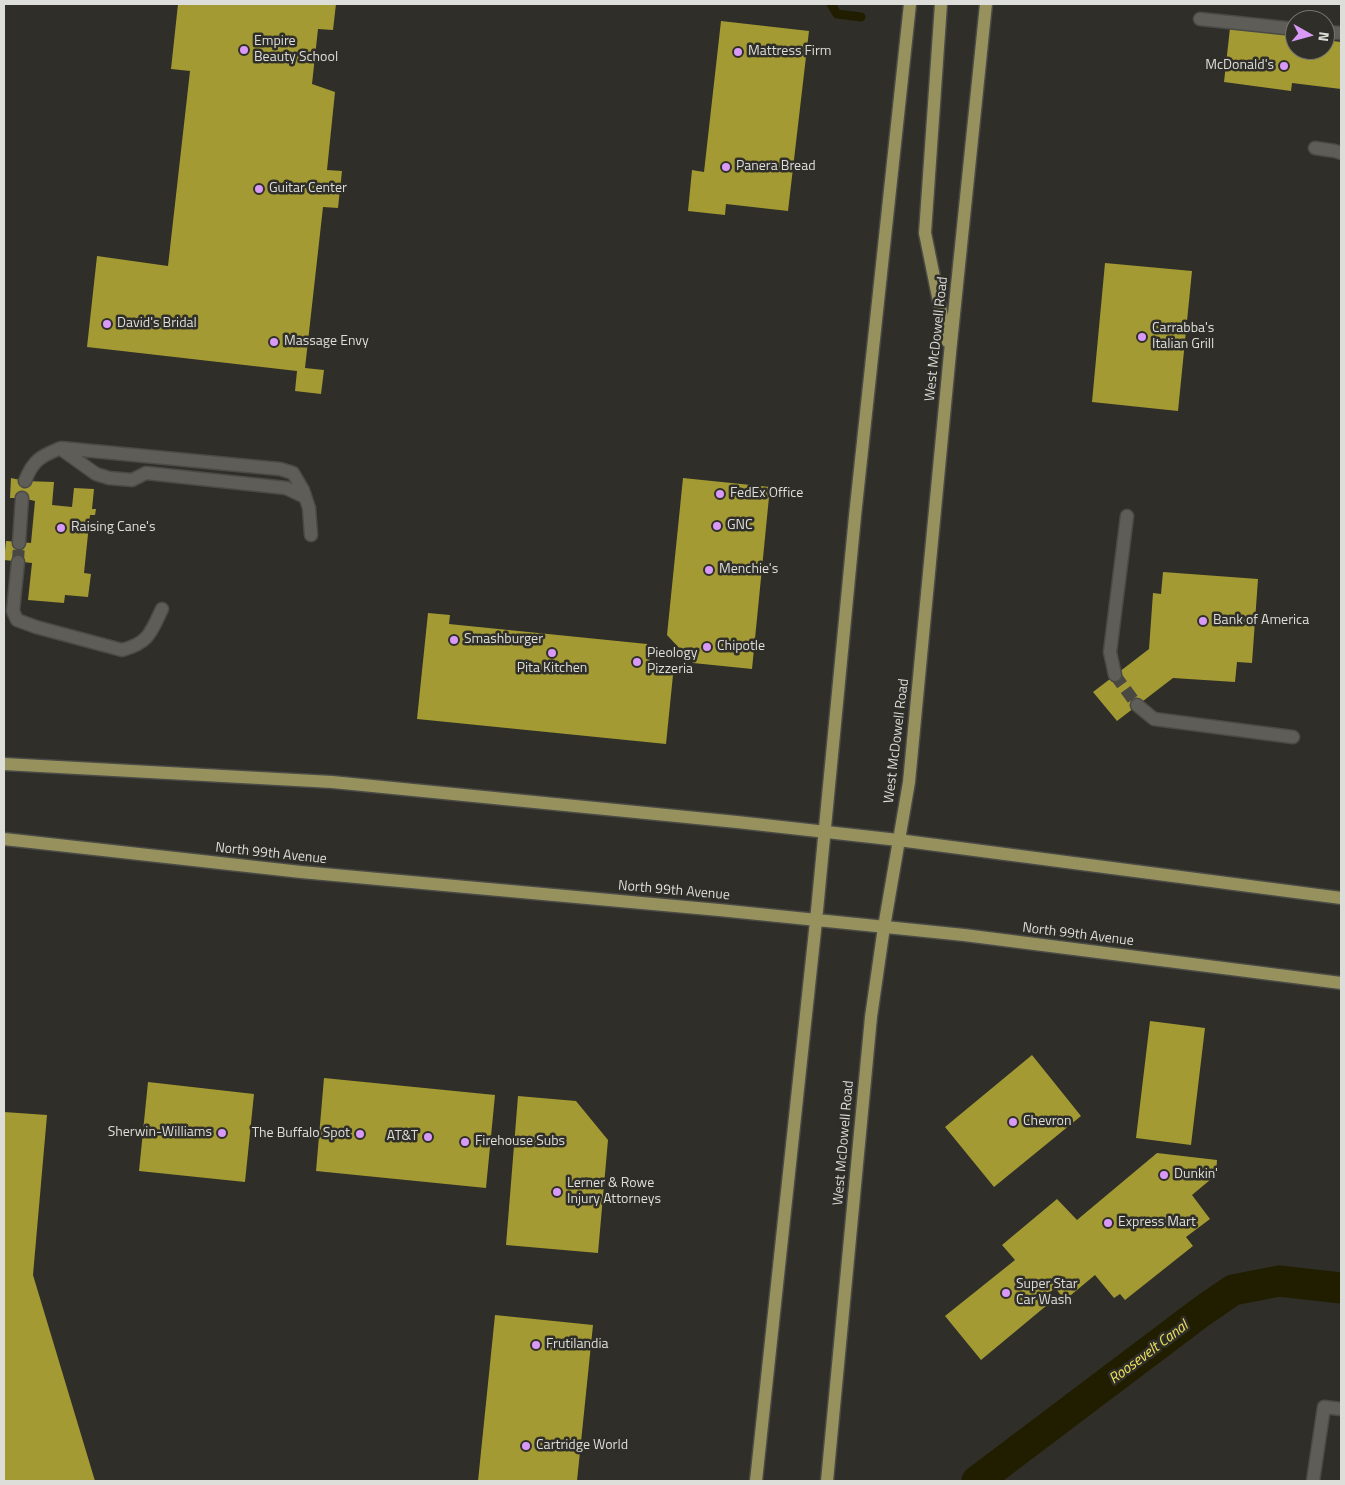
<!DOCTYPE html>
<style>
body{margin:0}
#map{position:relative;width:1345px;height:1485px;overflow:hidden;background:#2f2e29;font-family:"Titillium Web",sans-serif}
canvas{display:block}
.frame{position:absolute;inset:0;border:5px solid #ddddd9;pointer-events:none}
.north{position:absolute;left:1285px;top:10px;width:50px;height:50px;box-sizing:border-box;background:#2f2e29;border:1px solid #75746f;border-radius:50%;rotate:97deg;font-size:14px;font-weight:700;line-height:20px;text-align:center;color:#ddddd9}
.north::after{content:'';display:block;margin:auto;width:18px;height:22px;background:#d99af7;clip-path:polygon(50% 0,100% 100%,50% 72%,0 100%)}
</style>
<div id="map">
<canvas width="1345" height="1485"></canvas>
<div class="frame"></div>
<div class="north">N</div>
</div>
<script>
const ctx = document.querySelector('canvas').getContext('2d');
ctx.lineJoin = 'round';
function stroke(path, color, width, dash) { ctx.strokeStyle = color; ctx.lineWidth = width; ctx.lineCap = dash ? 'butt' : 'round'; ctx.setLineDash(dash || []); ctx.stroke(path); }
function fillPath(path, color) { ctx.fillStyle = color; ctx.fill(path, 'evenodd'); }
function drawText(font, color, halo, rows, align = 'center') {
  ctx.font = font + ' "Titillium Web",sans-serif'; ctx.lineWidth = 5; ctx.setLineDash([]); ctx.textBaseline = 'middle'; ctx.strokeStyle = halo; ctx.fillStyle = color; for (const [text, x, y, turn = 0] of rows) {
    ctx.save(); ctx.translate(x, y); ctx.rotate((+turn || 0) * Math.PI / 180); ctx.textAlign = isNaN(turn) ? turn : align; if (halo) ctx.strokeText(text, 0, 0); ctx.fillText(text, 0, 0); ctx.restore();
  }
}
stroke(new Path2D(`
 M831 4 837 14 861 17`), '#211e00', 9);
stroke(new Path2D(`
 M977 1481 1201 1312 1233 1290 1279 1281 1341 1288`), '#211e00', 31);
fillPath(new Path2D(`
 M178 4H336L333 30 318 29 312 84 335 92 327 170 342 171 338 208 323 207 305 368 324 370 321 394 295 391 297 371 87 347 97 256 168 266 190 71 171 69Z
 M721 21 809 31 788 211 726 204 725 215 688 211 692 170 704 172Z
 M1230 28 1295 36V50H1325V40L1341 42V89L1292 83 1291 91 1224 82Z
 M1105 263 1192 271 1178 411 1092 402Z
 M11 478 25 481 54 482 52 505 72 507 74 488 94 489 92 509H96L95 515H90L84 573 91 574 88 597 65 595 64 603 28 600 32 563 4 560 6 541 31 543 35 501 22 498H10Z
 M683 478 770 487 752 669 693 663 667 635Z
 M1163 572 1258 579 1252 663 1237 662 1235 682 1173 678 1117 721 1093 692 1149 649 1153 593 1161 594Z
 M428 613 450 615 449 624 647 644 650 662 669 669 673 675 666 744 417 719Z
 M1150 1021 1205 1028 1191 1145 1136 1138Z
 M1032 1055 1081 1116 994 1187 945 1127Z
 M324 1078 495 1095 486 1188 316 1171Z
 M148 1082 254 1094 245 1182 139 1171Z
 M518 1096 576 1101 608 1140 598 1253 506 1245Z
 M4 1112 47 1115 33 1275 95 1481H4Z
 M1157 1153 1217 1160 1216 1175 1192 1195 1210 1219 1186 1237 1193 1246 1125 1300 1120 1294 1114 1298 1095 1275 1065 1300 1055 1288 1043 1298 1046 1306 981 1360 945 1316 1015 1260 1002 1245 1057 1199 1077 1220Z
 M495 1315 593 1325 577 1481H478Z`), '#a39a33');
stroke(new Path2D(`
 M18 562 19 543
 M1115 675 1137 705`), '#494843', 12, [12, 6]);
const minor = new Path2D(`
 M1200 19 1295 29
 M1325 32 1341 33
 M1315 148 1335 151 1341 153
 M61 449 96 474 109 478 132 480 146 473 286 488 305 497
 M25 481C33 460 41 456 61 448L280 469 293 473 303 490 309 508 311 535
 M19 543 22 498
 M18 562 13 611 17 620 36 627 122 650C149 643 151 632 162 609
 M1115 675 1110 652 1127 516
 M1137 705 1154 719 1293 737
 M1313 1481 1324 1407 1341 1409`);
const major = new Path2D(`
 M941 4 925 233 947 341
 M4 764 332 782 737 822 898 840 1341 898
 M4 839 301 872 719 910 964 935 1341 983
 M756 1481 816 921 855 516 910 4
 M827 1481 871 1017 884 927 909 782 950 353 986 4`);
stroke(minor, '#4a4a46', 15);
stroke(major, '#4a4a46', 15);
stroke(minor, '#5e5d58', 12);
stroke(major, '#96915d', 12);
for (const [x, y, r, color] of [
 [244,50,5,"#d99af7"],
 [738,52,5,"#d99af7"],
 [1284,66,5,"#d99af7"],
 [726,167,5,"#d99af7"],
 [259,189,5,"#d99af7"],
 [107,324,5,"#d99af7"],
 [1142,337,5,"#d99af7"],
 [274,342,5,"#d99af7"],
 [720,494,5,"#d99af7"],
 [717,526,5,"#d99af7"],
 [61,528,5,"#d99af7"],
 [709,570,5,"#d99af7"],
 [1203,621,5,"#d99af7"],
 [454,640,5,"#d99af7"],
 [707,647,5,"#d99af7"],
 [552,653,5,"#d99af7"],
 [637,662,5,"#d99af7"],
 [1013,1122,5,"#d99af7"],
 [222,1133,5,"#d99af7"],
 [360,1134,5,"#d99af7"],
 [428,1137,5,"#d99af7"],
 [465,1142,5,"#d99af7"],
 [1164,1175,5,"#d99af7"],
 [557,1192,5,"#d99af7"],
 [1108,1223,5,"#d99af7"],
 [1006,1293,5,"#d99af7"],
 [536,1345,5,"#d99af7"],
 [526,1446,5,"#d99af7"]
]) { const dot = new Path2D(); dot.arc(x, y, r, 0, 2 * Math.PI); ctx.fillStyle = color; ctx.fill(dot); stroke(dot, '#2f2e29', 2); }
drawText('14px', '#ddddd9', '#2f2e29', [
 ["Empire",254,42],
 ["Beauty School",254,58],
 ["Mattress Firm",748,52],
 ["McDonald's",1274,66,"right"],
 ["Panera Bread",736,167],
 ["Guitar Center",269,189],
 ["David's Bridal",117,324],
 ["Carrabba's",1152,329],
 ["Italian Grill",1152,345],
 ["Massage Envy",284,342],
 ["FedEx Office",730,494],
 ["GNC",727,526],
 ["Raising Cane's",71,528],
 ["Menchie's",719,570],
 ["Bank of America",1213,621],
 ["Smashburger",464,640],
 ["Chipotle",717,647],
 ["Pieology",647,654],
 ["Pizzeria",647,670],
 ["Pita Kitchen",552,669,"center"],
 ["Chevron",1023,1122],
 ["Sherwin-Williams",212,1133,"right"],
 ["The Buffalo Spot",350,1134,"right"],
 ["AT&T",418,1137,"right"],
 ["Firehouse Subs",475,1142],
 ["Dunkin'",1174,1175],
 ["Lerner & Rowe",567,1184],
 ["Injury Attorneys",567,1200],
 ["Express Mart",1118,1223],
 ["Super Star",1016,1285],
 ["Car Wash",1016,1301],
 ["Frutilandia",546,1345],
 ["Cartridge World",536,1446]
], 'left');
drawText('14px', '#ddddd9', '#2f2e29', [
 ["West McDowell Road",937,339,-84],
 ["West McDowell Road",897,741,-83],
 ["North 99th Avenue",271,854,6],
 ["North 99th Avenue",674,891,5],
 ["North 99th Avenue",1078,935,7],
 ["West McDowell Road",844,1143,-85]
]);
drawText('italic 15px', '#ede15d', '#2f2e29', [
 ["Roosevelt Canal",1149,1353,-37]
]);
</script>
